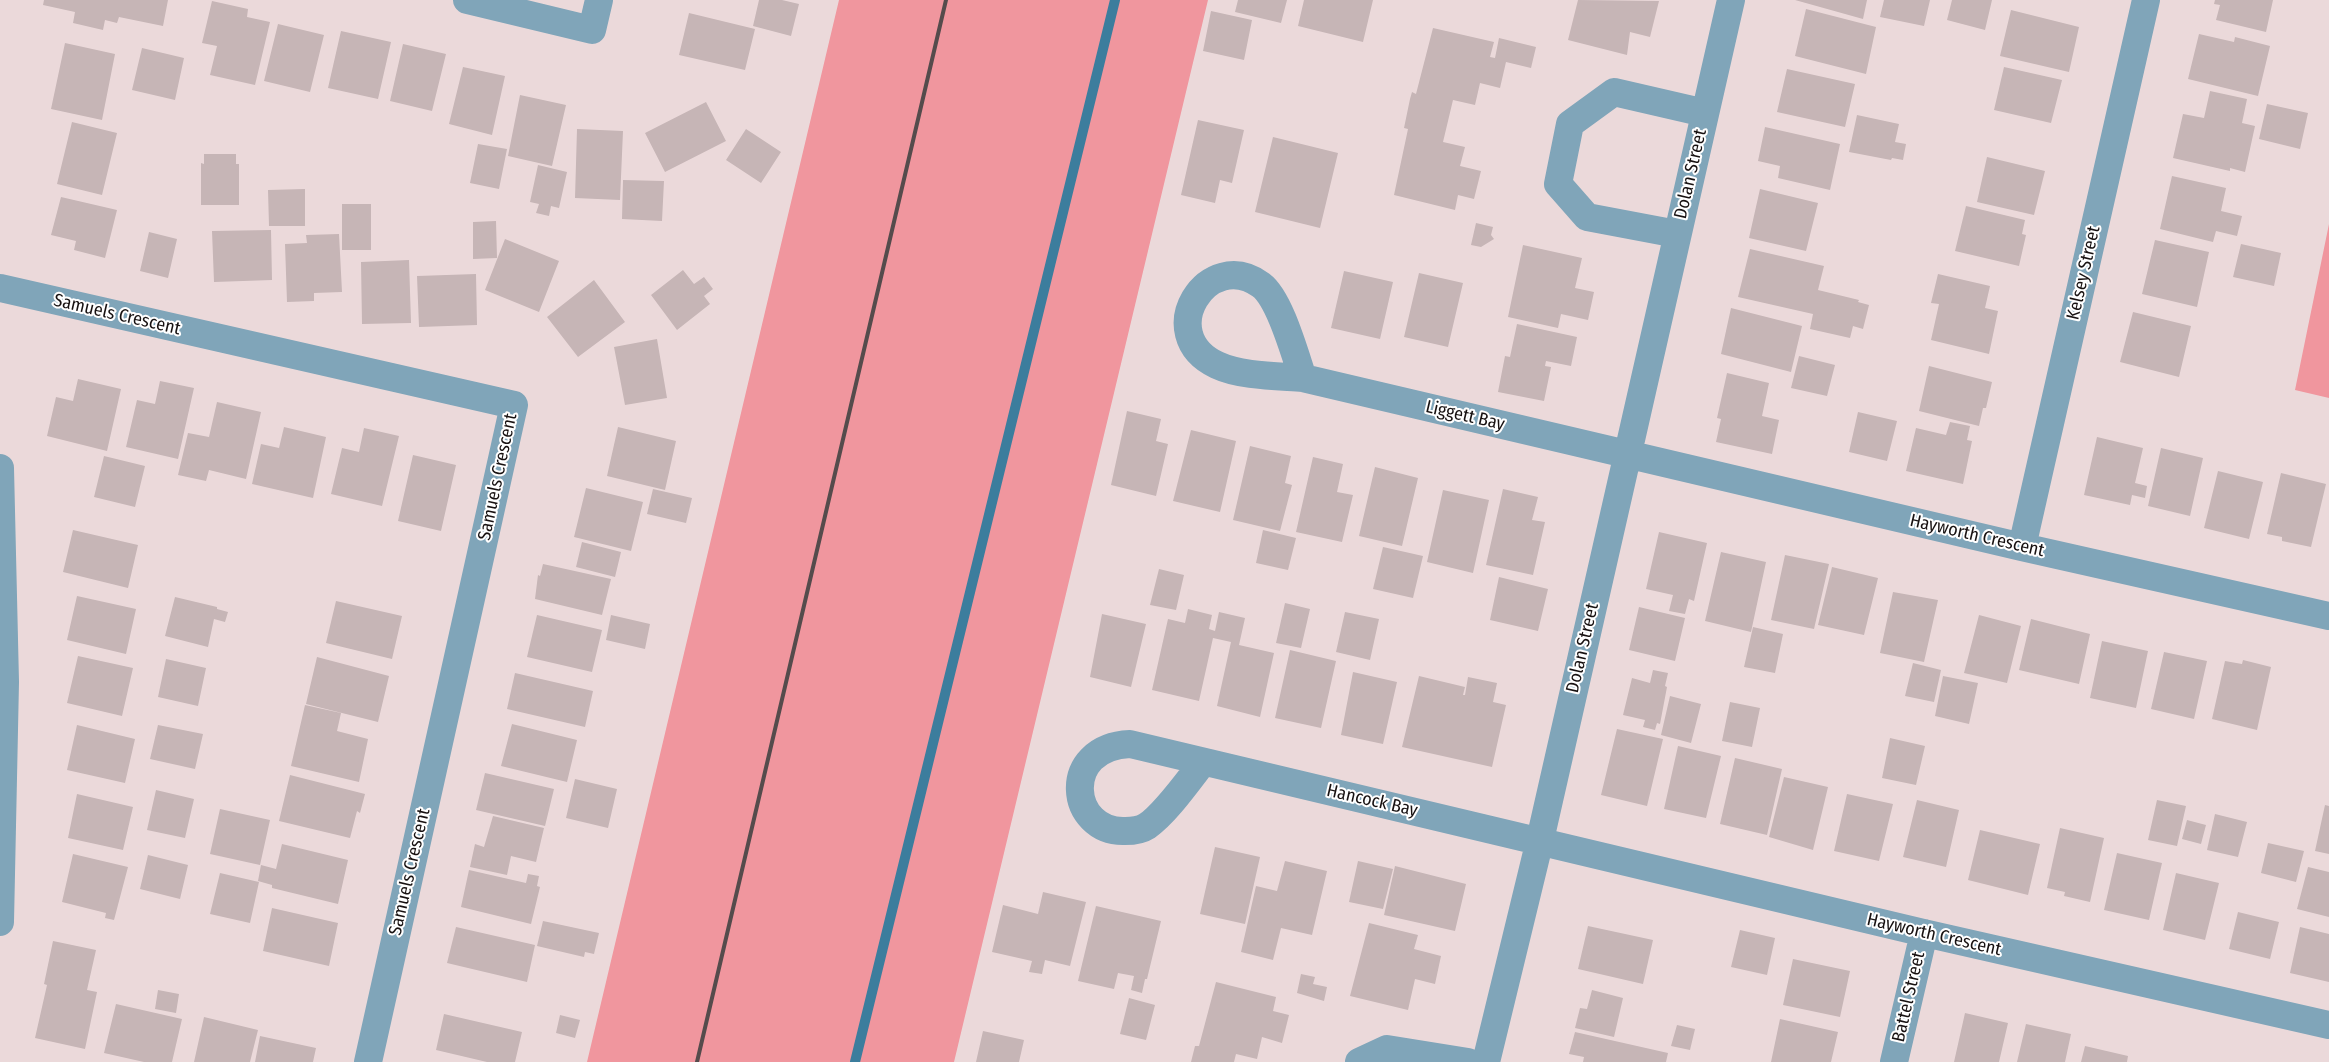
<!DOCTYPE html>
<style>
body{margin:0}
canvas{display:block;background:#ebd9da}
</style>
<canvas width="2329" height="1062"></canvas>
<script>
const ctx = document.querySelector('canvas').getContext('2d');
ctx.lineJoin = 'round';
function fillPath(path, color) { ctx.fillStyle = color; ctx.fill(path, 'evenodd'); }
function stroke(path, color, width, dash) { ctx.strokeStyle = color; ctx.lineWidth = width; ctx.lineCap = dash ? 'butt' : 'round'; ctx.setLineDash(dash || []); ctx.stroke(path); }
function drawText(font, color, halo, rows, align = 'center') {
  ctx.font = font + ' "Fira Sans Condensed",sans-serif'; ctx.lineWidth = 4; ctx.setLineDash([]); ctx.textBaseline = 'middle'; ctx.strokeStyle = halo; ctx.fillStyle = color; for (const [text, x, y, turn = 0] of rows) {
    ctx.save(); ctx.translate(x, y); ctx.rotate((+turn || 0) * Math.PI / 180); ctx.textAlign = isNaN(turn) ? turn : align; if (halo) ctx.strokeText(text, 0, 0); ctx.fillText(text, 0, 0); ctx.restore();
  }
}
fillPath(new Path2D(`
 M839 0H1208L954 1062H587Z
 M2329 224V398L2295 390Z`), '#f0969e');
stroke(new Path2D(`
 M855 1062 1115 0`), '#3c7d9d', 10);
fillPath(new Path2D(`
 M44 0H168L163 26 119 17 117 23 105 20 103 30 73 23 75 12 43 5Z
 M759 0H782L799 4 791 36 753 26Z
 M1238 0H1287L1281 23 1235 12Z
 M1304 0H1373L1363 42 1298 26Z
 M1578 0 1659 1 1650 37 1630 32 1627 55 1568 40Z
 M1795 0H1867L1863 19Z
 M1884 0H1930L1924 26 1880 17Z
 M1952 0H1992L1985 30 1947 20Z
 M2215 0H2273L2266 32 2216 20 2220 5 2214 4Z
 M212 1 248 9 247 17 270 22 255 85 210 75 217 46 202 43Z
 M1806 9 1876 27 1866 74 1795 56Z
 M2011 10 2079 27 2069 72 2000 56Z
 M1211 11 1252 20 1244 60 1203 51Z
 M689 13 755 29 745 70 679 55Z
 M278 24 324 35 310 92 264 81Z
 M1433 28 1494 42 1490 57 1495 58 1499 38 1536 47 1531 68 1506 62 1500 88 1480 83 1475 105 1453 100 1443 142 1465 147 1460 166 1481 171 1474 199 1458 195 1455 210 1394 195 1408 129 1404 128 1410 99 1412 92 1416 94Z
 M341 31 391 42 378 99 328 88Z
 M2199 34 2234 42 2235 37 2270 46 2258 96 2188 79Z
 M65 43 115 54 102 120 51 109Z
 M403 44 446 54 432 111 390 101Z
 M142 48 184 58 175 100 132 90Z
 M463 67 505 76 492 135 449 124Z
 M2004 67 2062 80 2051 123 1994 110Z
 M1787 69 1855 84 1845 127 1777 112Z
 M2210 91 2247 99 2242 123 2255 126 2245 172 2230 168V171L2173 158 2183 114 2204 118Z
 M520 95 566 105 552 166 508 156Z
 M706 102 726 141 665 172 645 133Z
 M2267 104 2308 113 2300 149 2259 139Z
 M1857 115 1899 124 1895 142 1906 144 1903 160 1892 158 1891 160 1849 152Z
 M1198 120 1244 130 1232 183 1220 180 1215 203 1181 195Z
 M72 122 117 133 102 195 57 184Z
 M1765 127 1840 144 1830 190 1778 178 1780 166 1758 161Z
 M577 129 623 131 620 200 575 198Z
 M746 129 781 152 761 183 726 160Z
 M1273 137 1338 153 1320 228 1255 212Z
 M478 144 507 149 499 189 470 183Z
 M204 154H236V164H239V205H201V163L204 164Z
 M1987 157 2045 171 2034 215 1977 202Z
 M538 165 567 172 559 208 551 206 549 216 536 213 539 204 530 202Z
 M2172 176 2226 188 2221 211 2242 216 2237 236 2216 231 2213 242 2160 229Z
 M623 180 664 181 662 221 622 219Z
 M305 189V226H269L268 190Z
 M1760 189 1818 203 1806 251 1749 238Z
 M61 197 117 210 105 258 74 250 76 241 51 235Z
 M342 204H371V250H342Z
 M1966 206 2025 220 2022 234 2026 235 2019 266 1955 251Z
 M496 221 497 258 473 259V222Z
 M1476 223 1493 227 1491 235 1494 239 1481 247 1471 245Z
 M271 230 272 280 214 282 212 231Z
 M149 232 177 239 168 278 140 271Z
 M339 234 342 292 314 293V301L287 302 285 244 307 243 306 235Z
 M505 239 559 261 539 312 485 290Z
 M2155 240 2209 252 2197 307 2142 294Z
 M2241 244 2281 253 2274 286 2233 277Z
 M1523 245 1582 258 1575 288 1594 292 1588 320 1561 314 1558 328 1508 317Z
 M1750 249 1824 266 1818 290 1859 300 1858 302 1869 305 1863 329 1853 326 1850 338 1810 329 1813 314 1738 297Z
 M409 260 411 323 362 324 361 262Z
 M683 270 694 284 704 277 713 289 704 296 710 304 677 330 651 295Z
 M1344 271 1393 282 1380 339 1331 328Z
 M1419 273 1463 283 1448 347 1404 337Z
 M476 274 477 325 419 327 417 276Z
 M1938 274 1990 286 1985 308 1998 311 1989 354 1931 340 1939 304 1931 303Z
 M594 280 625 322 578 357 547 317Z
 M1731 308 1802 326 1791 372 1721 354Z
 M2133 312 2191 326 2179 377 2120 362Z
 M1517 324 1577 337 1571 366 1546 361 1545 366 1551 367 1544 401 1498 392 1505 356 1510 357Z
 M657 339 667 398 625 405 614 347Z
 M1799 356 1835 365 1827 396 1791 388Z
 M1929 366 1992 382 1986 408H1983L1979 426 1919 411Z
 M1727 373 1769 383 1762 416 1779 420 1772 454 1716 442 1721 419 1717 418Z
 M78 379 121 389 107 451 47 436 56 397 73 401Z
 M160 381 194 388 178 459 126 447 137 400 155 404Z
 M217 402 261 412 246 479 209 470 206 481 178 475 188 433 209 437Z
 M1127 411 1161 419 1156 441 1168 444 1156 496 1111 485Z
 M1858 412 1897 421 1887 461 1849 452Z
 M1950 422 1970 426 1967 440 1972 441 1963 484 1906 471 1916 428 1946 435Z
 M284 427 326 437 313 498 252 484 261 444 279 448Z
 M618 427 676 441 665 490 607 476Z
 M364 428 399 436 382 506 331 494 342 448 359 452Z
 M1191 430 1236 441 1220 512 1173 501Z
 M2097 437 2143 448 2135 483 2147 486 2145 498 2132 495 2130 505 2084 495Z
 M1250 446 1291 456 1285 483 1292 485 1280 531 1233 520Z
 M2161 448 2203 458 2190 516 2148 506Z
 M413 455 456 465 441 531 398 521Z
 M104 456 145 466 135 507 94 497Z
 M1313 457 1343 464 1337 492 1353 495 1342 542 1296 532Z
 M1375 467 1418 478 1402 546 1359 536Z
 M2218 471 2263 482 2249 539 2204 528Z
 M2281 473 2326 484 2311 547 2282 541V537L2267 534Z
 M586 488 643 502 631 551 574 537Z
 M653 489 692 498 686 523 647 514Z
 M1503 489 1538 497 1532 520 1545 522 1533 575 1486 565Z
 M1443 490 1489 500 1473 573 1427 562Z
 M73 530 138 545 128 588 63 572Z
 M1263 530 1296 538 1288 570 1256 563Z
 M1659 532 1707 543 1694 601 1689 599 1685 614 1669 611 1673 595 1646 589Z
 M582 542 621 552 615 577 576 567Z
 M1383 547 1423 556 1413 598 1373 589Z
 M1721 552 1766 562 1751 632 1705 621Z
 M1785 555 1829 564 1814 629 1771 620Z
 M543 564 611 579 602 615 535 599 538 575 540 576Z
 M1832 567 1878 578 1864 635 1818 625Z
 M1159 569 1184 575 1176 610 1150 605Z
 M1499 577 1548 589 1538 631 1490 620Z
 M1893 592 1938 600 1924 662 1880 653Z
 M77 596 136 609 126 654 67 640Z
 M175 597 217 607V609L228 612 225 622 214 619 208 647 165 636Z
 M336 601 402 616 392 659 326 643Z
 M1285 603 1310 609 1301 648 1276 643Z
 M1639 607 1685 618 1675 661 1629 650Z
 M1188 609 1212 615 1209 629 1215 631 1219 612 1245 618 1239 645 1274 653 1260 717 1217 706 1231 642 1213 638 1199 701 1152 690 1168 619 1185 623Z
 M1345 612 1379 619 1370 660 1336 652Z
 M1102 614 1146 624 1131 687 1090 677Z
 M537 615 602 630 592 672 527 657Z
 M611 615 650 624 645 649 606 640Z
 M1979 615 2021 626 2007 683 1964 673Z
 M2031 619 2090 634 2079 684 2019 670Z
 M1753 627 1783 634 1775 673 1744 667Z
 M2102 641 2148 651 2136 708 2090 698Z
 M1290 650 1336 661 1321 728 1275 718Z
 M2164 652 2207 661 2194 719 2151 709Z
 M78 656 133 668 122 716 67 703Z
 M317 657 389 676 378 722 306 704Z
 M166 659 206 668 198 706 158 697Z
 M2243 660 2271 667 2257 730 2212 719 2225 661 2242 664Z
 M1913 663 1941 670 1934 702 1905 696Z
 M1653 670 1668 673 1665 686 1667 687 1660 724 1657 723 1655 730 1643 727 1645 720 1623 715 1632 678 1650 683Z
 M1353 672 1397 682 1383 744 1341 735Z
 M515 673 593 691 585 727 507 709Z
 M1419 676 1465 687 1463 695H1465L1468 677 1497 683 1493 702 1506 705 1492 767 1402 747Z
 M1943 676 1978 683 1969 724 1935 716Z
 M1670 696 1701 704 1691 743 1661 735Z
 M1730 702 1760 708 1752 747 1722 741Z
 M305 705 341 713 337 731 368 739 359 782 291 766Z
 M512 724 577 740 567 782 501 766Z
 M77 725 135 739 125 783 67 770Z
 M158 725 203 734 195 769 150 759Z
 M1617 729 1663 739 1647 806 1601 795Z
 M1890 738 1925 746 1916 785 1882 778Z
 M1678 746 1721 756 1706 818 1664 809Z
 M1735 758 1782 769 1767 835 1720 824Z
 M485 773 554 789 545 826 476 810Z
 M290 775 365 794 360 813 357 811 350 838 279 821Z
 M1784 777 1828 787 1813 850 1769 837Z
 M575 779 617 789 608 828 566 818Z
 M156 790 194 799 185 838 147 830Z
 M77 794 133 807 123 850 68 838Z
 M1847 794 1893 804 1879 861 1834 851Z
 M1917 800 1959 810 1946 867 1903 857Z
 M2157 800 2186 806 2177 846 2148 840Z
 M2325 805 2329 806V854L2315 851Z
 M220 809 270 820 260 865 210 854Z
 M2215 814 2247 822 2238 857 2207 850Z
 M493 816 544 828 536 862 511 856 507 875 470 867 475 844 484 847Z
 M2187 820 2206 825 2201 844 2182 839Z
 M2060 828 2104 838 2090 902 2064 896 2065 892 2047 888Z
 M1980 830 2040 844 2028 895 1968 880Z
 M2268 843 2304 851 2296 882 2261 873Z
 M282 844 348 860 338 904 272 888V885L258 881 261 865 276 869Z
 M1215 847 1260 857 1245 924 1200 914Z
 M2117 853 2162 863 2149 920 2104 910Z
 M73 854 128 867 114 920 105 918 106 913 62 902Z
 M148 855 188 865 180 899 140 889Z
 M1285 861 1327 871 1312 935 1281 928 1273 960 1241 952 1256 886 1277 891Z
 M1358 861 1393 869 1383 909 1349 902Z
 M1395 866 1466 884 1455 931 1384 915Z
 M2308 867 2329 872V917L2297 909Z
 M469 870 526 883 528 874 539 876 537 886 540 887 531 924 461 907Z
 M220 873 259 882 250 923 210 914Z
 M2176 873 2219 883 2205 940 2163 930Z
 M1043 892 1086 902 1070 966 1045 960 1042 974 1029 972 1032 961 992 952 1003 905 1038 914Z
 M1096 906 1161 921 1147 979H1145L1142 993 1131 990 1134 976 1118 973 1114 989 1078 981Z
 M272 908 338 923 329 966 263 951Z
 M2238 912 2279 922 2270 959 2229 949Z
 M543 921 599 933 594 954 585 952 584 957 537 946Z
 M1369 923 1418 935 1414 949 1441 956 1435 984 1415 979 1408 1010 1350 996Z
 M1588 926 1653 940 1643 984 1578 969Z
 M456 927 535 945 527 982 447 963Z
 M2300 927 2329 934V982L2290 973Z
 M1740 930 1775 938 1767 975 1731 967Z
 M53 941 96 950 87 990 97 992 85 1049 35 1038 47 985 44 984Z
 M1793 959 1850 971 1840 1017 1783 1005Z
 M1301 974 1315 977 1313 984 1327 987 1324 1001 1297 993Z
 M1216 982 1276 997 1273 1011 1289 1015 1282 1043 1262 1037 1257 1059 1236 1054 1234 1062H1191L1195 1046H1199Z
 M158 990 179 994 176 1013 155 1009Z
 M1592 990 1623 998 1614 1037 1575 1028 1580 1008 1587 1009Z
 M1129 998 1155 1005 1146 1040 1120 1034Z
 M116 1004 182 1019 172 1062H144L104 1053Z
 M1965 1013 2008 1023 1999 1062H1954Z
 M444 1014 522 1032 515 1062H487L436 1050Z
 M560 1015 580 1020 575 1038 556 1033Z
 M204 1017 258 1030 250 1062H194Z
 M1780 1019 1838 1032 1831 1062H1771Z
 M2026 1024 2071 1034 2065 1062H2017Z
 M1677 1025 1695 1029 1690 1050 1671 1046Z
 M983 1031 1024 1040 1019 1062H976Z
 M1575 1032 1668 1053 1666 1062H1583L1584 1057 1569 1054Z
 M260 1036 316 1048 313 1062H255Z
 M2085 1046 2128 1056 2127 1062H2081Z`), '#c6b5b6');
stroke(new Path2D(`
 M467 0 592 30 599 0
 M1677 234 1587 217 1558 184 1570 124 1614 92 1705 113
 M0 288 514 405 368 1062
 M1303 378C1295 355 1280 299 1261 285 1208 246 1152 334 1217 365 1240 376 1277 376 1303 378L2022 547 2329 616
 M0 468 5 682 0 922
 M2022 547 2146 0
 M1203 762C1189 780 1165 814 1147 826 1141 830 1133 831 1125 831 1069 833 1059 747 1130 744L1924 933 2329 1025
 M1359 1062 1387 1049 1468 1062
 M1486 1062 1540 840 1731 0
 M1894 1062 1924 933`), '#80a5b9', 28);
stroke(new Path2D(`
 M697 1062 946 0`), '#554b4c', 4);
drawText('18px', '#171111', '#fff', [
 ["Dolan Street",1691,174,-77],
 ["Kelsey Street",2084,273,-77],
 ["Samuels Crescent",117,315,13],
 ["Liggett Bay",1465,416,13],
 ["Samuels Crescent",498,477,-78],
 ["Hayworth Crescent",1977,536,13],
 ["Dolan Street",1583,648,-77],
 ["Hancock Bay",1372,801,13],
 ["Samuels Crescent",410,872,-77],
 ["Hayworth Crescent",1934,935,13],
 ["Battel Street",1909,997,-77]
]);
</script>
